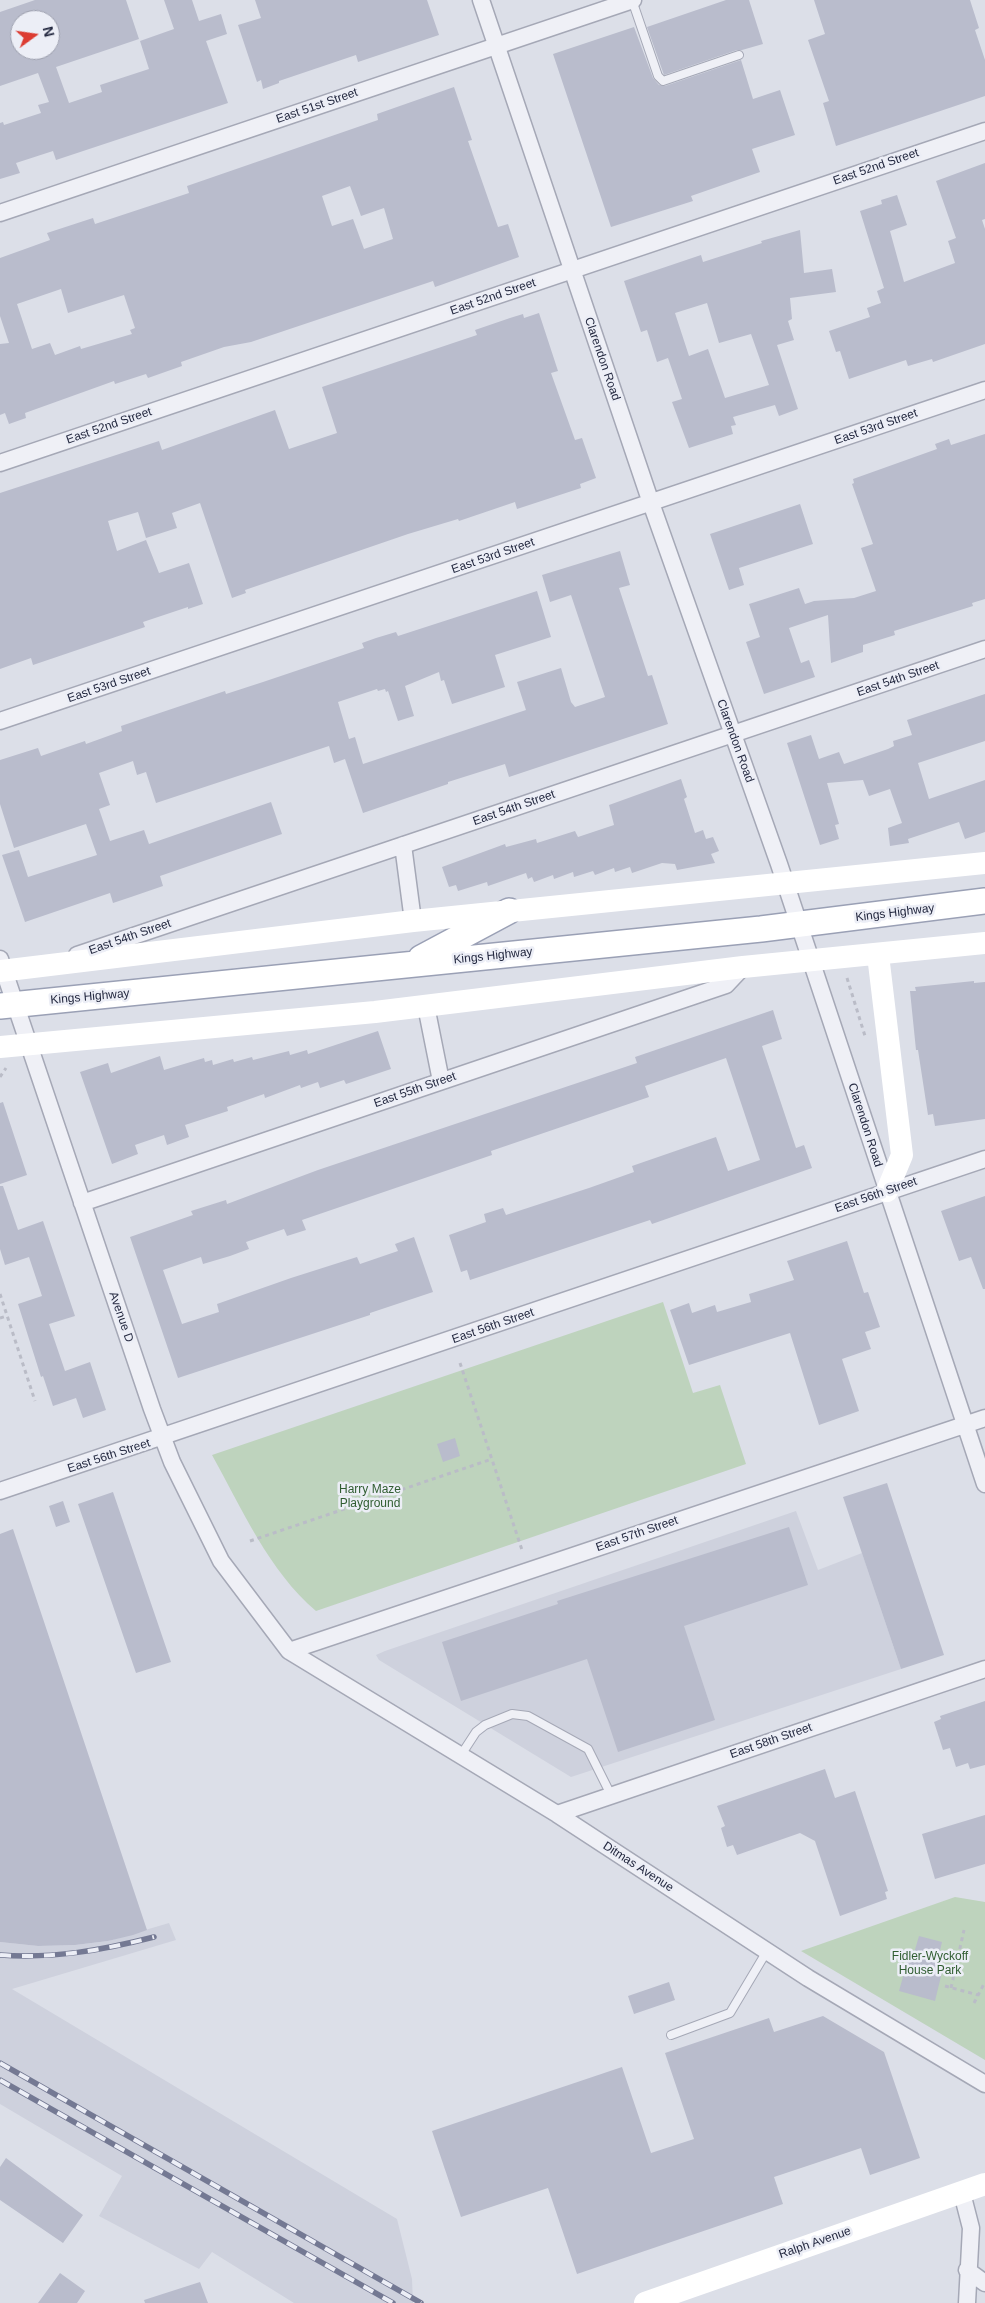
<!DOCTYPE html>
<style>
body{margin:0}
#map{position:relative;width:985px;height:2303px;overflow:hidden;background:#dcdfe8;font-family:Helvetica,sans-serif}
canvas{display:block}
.north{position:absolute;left:10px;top:10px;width:50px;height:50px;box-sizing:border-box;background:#eceef6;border:1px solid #9c9fad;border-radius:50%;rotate:76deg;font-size:14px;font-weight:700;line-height:20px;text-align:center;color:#242940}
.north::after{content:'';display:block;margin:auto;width:18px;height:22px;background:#dc3c32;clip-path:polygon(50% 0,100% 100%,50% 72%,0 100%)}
</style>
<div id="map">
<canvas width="985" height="2303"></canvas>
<div class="north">N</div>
</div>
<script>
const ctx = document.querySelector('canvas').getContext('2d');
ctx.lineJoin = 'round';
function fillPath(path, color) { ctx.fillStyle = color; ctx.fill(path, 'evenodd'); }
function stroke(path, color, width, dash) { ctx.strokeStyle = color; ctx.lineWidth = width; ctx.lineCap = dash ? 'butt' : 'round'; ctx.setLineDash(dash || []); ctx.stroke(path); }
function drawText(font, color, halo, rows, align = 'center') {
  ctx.font = font + ' Helvetica,sans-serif'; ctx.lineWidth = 5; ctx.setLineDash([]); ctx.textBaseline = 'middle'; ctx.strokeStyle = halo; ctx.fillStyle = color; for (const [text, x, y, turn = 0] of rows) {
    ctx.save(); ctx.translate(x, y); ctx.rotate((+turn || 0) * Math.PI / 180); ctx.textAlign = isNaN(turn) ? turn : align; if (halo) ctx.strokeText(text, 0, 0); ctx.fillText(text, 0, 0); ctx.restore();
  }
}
fillPath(new Path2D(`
 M796 1511 818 1570 862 1553 901 1669 571 1777 379 1660 376 1655 385 1651Z
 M169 1923 176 1940 12 1989 397 2219 412 2279 413 2303H294L212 2252 199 2269 99 2216 122 2176 0 2104V1942L38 1946 75 1945 108 1941Z`), '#ced1dd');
fillPath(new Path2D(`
 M663 1302 693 1393 720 1385 746 1464 316 1611C269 1571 242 1509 212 1455Z
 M955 1897 985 1902V2060L801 1951Z`), '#bed3bd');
fillPath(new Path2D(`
 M35 0H126L139 39 56 67 69 103 102 92 100 85 149 69 140 41 174 29 164 0H192L199 21 221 14 227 34 206 41 228 103 56 160 53 151 16 163 20 173 0 179V123L3 122 4 125 41 113 38 105 49 102 38 73 0 86V12ZM20 20H50V50H20Z
 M255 0H427L439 35 358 62 356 55 279 81V83L263 89 261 80 257 82 238 25 261 18Z
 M726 0H749L763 44 742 50H737L664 75 647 27Z
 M814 0H970L979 28 975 30 985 60V96L836 146 823 103 829 101 808 40 825 34Z
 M634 27 653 78 659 85 665 86 741 60 753 99 780 90 795 135 752 149 760 172 691 196 693 201 611 227 553 54Z
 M454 87 472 140 468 141 498 227 508 224 519 257 435 287 433 281 251 342 224 347 181 362 182 366 148 378 146 374 115 384 114 381 25 413 26 418 9 424 5 413 0 415V344L9 343 0 316V258L50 240 47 233 93 218 95 224 189 193 187 186 378 120 377 114ZM350 186 361 216 384 208 393 239 364 249 353 219 332 226 322 196ZM61 289 68 313 124 295 135 328 130 330 132 334 81 349 80 346 55 355 50 343 32 349 17 304Z
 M985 163V219L982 220 985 229V344L933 362 932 359 908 366 906 360 849 379 840 351 836 352 829 331 870 317 867 308 881 303 877 291 884 288 860 211 882 204 881 200 897 195 907 225 890 231 904 282 955 263 948 241 956 238 936 181Z
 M800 230 804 273 832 269 836 292 790 298 792 319 788 321 794 340 777 345 798 409 779 416 775 405 733 417 736 425 731 426 733 434 689 448 672 402 682 399 668 358 657 362 647 330 641 332 624 281 701 255 703 262 762 243 761 241ZM707 303 719 343 751 334 769 385 725 398 708 349 689 356 675 313Z
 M539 313 558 371 551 373 575 440 582 438 596 478 580 484 581 488 517 509 515 502 459 521 458 519 408 534 245 590 246 593 232 598 200 503 172 513 177 528 146 538 138 512 108 521 117 551 146 540 159 573 189 563 203 604 188 609V607L143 622 145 627 33 665 31 658 0 669V493L159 441 162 450 275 410 289 449 337 433 322 387 477 335 475 330 510 318 523 314 524 318Z
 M985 434V599L972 603 973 606 894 631 895 635 863 645V652L831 663 828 615 789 628 801 663 809 660 815 677 764 694 746 642 760 637 749 604 799 588 805 604 814 601 854 598 876 591 861 548 873 544 852 484 854 483 853 479 937 449 935 444 949 439 951 445Z
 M800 504 813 544 739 568 744 585 729 590 710 534Z
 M620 551 630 585 619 588 648 676 652 675 668 724 509 777 505 764 448 782V784L363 813 345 759 334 763 329 746 156 803 146 772 137 775 133 761 99 773 110 805 99 809 110 841 144 830 149 844 271 802 282 834 160 876 163 886 131 897 113 903 110 893 25 922 2 855 19 850 28 877 97 855 86 824 14 848 0 804V760L38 748 41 756 85 741 86 744 122 731 121 726 225 691 226 694 263 682 364 648 362 643 376 638 396 632 398 636 537 591 551 637 495 655 505 687 452 704 444 680 441 681 439 672 405 686 414 716 398 721 388 691 386 692 385 689 378 691 377 689 338 702 349 739 355 737 363 764 526 710 517 682 561 668 571 702 575 707 605 697 571 595 550 602 542 575Z
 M985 694V741L918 763 929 799 985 780V832L965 839 959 822 908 839 909 843 890 846 888 828 902 823 890 789 869 796 863 780 827 783 839 824 835 825 839 839 820 845 787 743 811 735 819 759 839 752 844 764 888 749 894 746 893 741 912 735 907 720Z
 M681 779 687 797 684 799 695 833 703 830 706 839 713 837 719 851 711 854 715 863 677 870 675 864 662 863 632 873 630 867 615 872 614 868 595 875 593 871 574 877 573 872 554 879 553 875 534 882 532 877 528 879 526 873 488 886 487 882 458 891 456 885 449 887 442 867 505 844 506 847 536 839 537 843 575 831 578 837 614 825 609 805Z
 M974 981V983L985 982V1119L935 1126 933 1114 928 1115 918 1050H916L910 991H916L915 987Z
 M773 1010 782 1039 762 1046 796 1148 804 1145 812 1168 652 1224 650 1220 470 1280 467 1270 461 1272 449 1235 486 1222 484 1214 503 1208 506 1215 589 1188 634 1172 632 1166 716 1137 728 1171 760 1160 726 1058 645 1086 649 1097 491 1151 492 1155 302 1220 306 1230 287 1236 284 1229 246 1242 249 1249 230 1256 203 1264 201 1257 163 1270 182 1324 219 1312 217 1304 291 1278 357 1257 360 1264 398 1251 395 1244 414 1237 433 1292 370 1313V1315L178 1378 130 1237 193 1215 191 1211 226 1200 227 1204 318 1170 637 1063 635 1057Z
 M378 1031 391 1069 346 1084 344 1080 320 1088 318 1082 301 1088 300 1085 265 1098 264 1094 227 1107 228 1111 185 1125 189 1137 167 1145 164 1135 135 1145 138 1154 112 1164 80 1072 108 1063 111 1073 160 1056 164 1070 204 1058 205 1062 212 1060 213 1065 233 1059 234 1062 252 1057 253 1060 289 1051 290 1055 307 1050 308 1054Z
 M3 1102 27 1175 0 1184V1103Z
 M0 1186H3L18 1230 43 1221 75 1316 49 1324 65 1371 90 1362 106 1410 83 1418 76 1398 53 1406 43 1376 41 1377 18 1304 42 1296 29 1257 5 1265 0 1249Z
 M985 1196V1289H983L971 1257 959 1261 941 1211Z
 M847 1241 864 1293 868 1292 880 1327 865 1332 871 1349 842 1359 859 1411 819 1425 790 1333 689 1365 670 1310 689 1303 692 1313 715 1305 717 1312 751 1302 749 1294 794 1280 787 1261Z
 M455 1438 460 1456 443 1462 437 1444Z
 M887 1483 944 1655 901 1669 843 1497Z
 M113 1492 171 1662 136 1673 78 1504Z
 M63 1501 70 1522 56 1527 49 1506Z
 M789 1527 808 1585 684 1626 715 1720 618 1752 587 1659 461 1701 442 1642 558 1604 557 1601Z
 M13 1529 147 1930 133 1935 108 1941 75 1945 38 1946 0 1942V1534Z
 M985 1701V1765L970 1769 968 1763 956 1767 950 1748 943 1750 934 1722 941 1719 940 1716Z
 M825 1769 835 1798 855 1791 888 1891 885 1892 887 1899 840 1916 815 1841 800 1833 737 1855 733 1845 727 1847 721 1828 725 1826 717 1806Z
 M985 1815V1864L935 1879 922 1834Z
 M919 1936 942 1942 936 1967 943 1968 935 2001 899 1991 908 1959 912 1960Z
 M669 1982 675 2000 634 2014 628 1996Z
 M823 2016 884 2052 920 2158 870 2175 861 2148 774 2177 783 2204 577 2274 548 2188 461 2217 432 2131 622 2067 651 2153 694 2139 665 2053 769 2018 774 2032Z
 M6 2158 83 2215 63 2243 0 2200V2167Z
 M60 2273 85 2291 77 2303H38Z
 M200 2282 208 2303H145L144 2300Z`), '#b9bccc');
const lane = new Path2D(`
 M632 0 658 76 663 81 739 55
 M461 1755 476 1732 485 1725 512 1714 528 1716 588 1749 611 1795
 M671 2035 730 2013 767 1951`);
const street = new Path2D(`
 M481 0 651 503 779 864 985 1484
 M0 213 633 0
 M0 463 985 131
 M0 721 985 390
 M403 845 413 921
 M77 955 985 649
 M0 959 152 1409 172 1462 221 1561 289 1651 557 1814 808 1978 985 2084
 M426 1006 441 1081
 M82 1203 726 985 743 967
 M0 1491 985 1159
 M289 1651 985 1418
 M557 1814 985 1669
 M962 2193 971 2228 967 2303
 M967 2270 985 2283`);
const primary = new Path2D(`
 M421 958 509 911
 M0 1006 761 929 985 901`);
stroke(lane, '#a5a8b6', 10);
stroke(street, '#a5a8b6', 19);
stroke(primary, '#9aa0b5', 28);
stroke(new Path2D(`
 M847 978 865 1036
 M0 1077 6 1068
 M0 1294 35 1401
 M0 1318 7 1316
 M460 1363 522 1550
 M250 1541 492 1459
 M942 1960 957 1962
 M945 1986 978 1995
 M951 1988 964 1930
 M974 2003 985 1982`), '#babcc7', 3, [4, 4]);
stroke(lane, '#eff0f6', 8);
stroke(street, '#eff0f6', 16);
stroke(new Path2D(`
 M878 955 902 1155 887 1191
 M0 971 413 921 985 863
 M0 1047 375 1012 743 967 985 943
 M645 2303 985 2184`), '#fff', 22);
stroke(primary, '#fff', 25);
const rail = new Path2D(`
 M0 1955C53 1959 103 1950 154 1937
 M0 2063 421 2303
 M0 2080 393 2303`);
stroke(rail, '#747993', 5.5);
stroke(rail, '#eceef6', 4, [11]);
drawText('12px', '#242940', '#eceef6', [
 ["East 51st Street",317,106,-19],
 ["East 52nd Street",876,167,-19],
 ["East 52nd Street",493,297,-19],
 ["Clarendon Road",602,359,71],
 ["East 52nd Street",109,426,-19],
 ["East 53rd Street",876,427,-19],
 ["East 53rd Street",493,556,-19],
 ["East 54th Street",898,679,-19],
 ["East 53rd Street",109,685,-19],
 ["Clarendon Road",735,741,70],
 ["East 54th Street",514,808,-19],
 ["Kings Highway",895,913,-7],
 ["East 54th Street",130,937,-19],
 ["Kings Highway",493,956,-6],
 ["Kings Highway",90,997,-5],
 ["East 55th Street",415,1090,-19],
 ["Clarendon Road",865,1125,72],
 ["East 56th Street",876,1195,-19],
 ["Avenue D",121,1317,71],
 ["East 56th Street",493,1326,-19],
 ["East 56th Street",109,1456,-18],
 ["East 57th Street",637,1534,-19],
 ["East 58th Street",771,1741,-19],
 ["Ditmas Avenue",638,1867,33],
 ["Ralph Avenue",815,2243,-19]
]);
drawText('12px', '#305d31', '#eceef6', [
 ["Harry Maze",370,1490],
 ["Playground",370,1504],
 ["Fidler-Wyckoff",930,1957],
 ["House Park",930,1971]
]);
</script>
